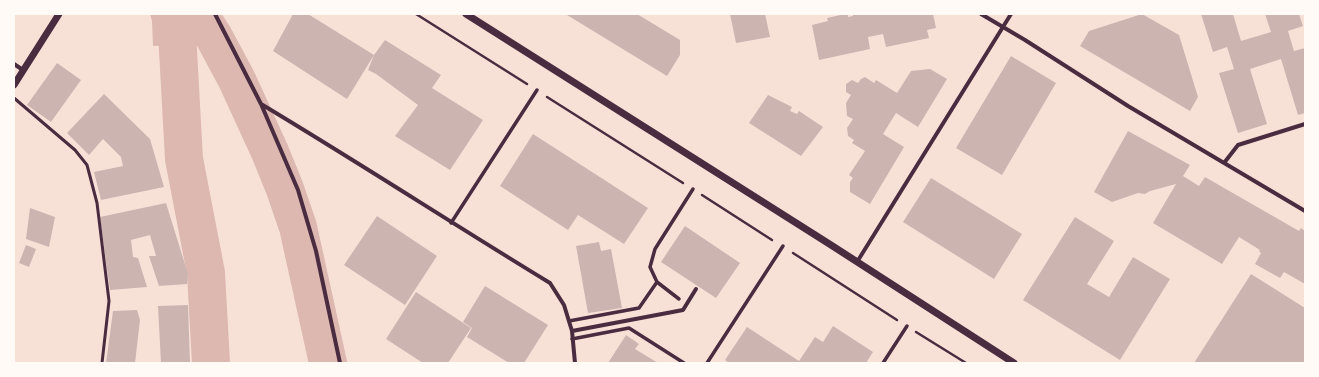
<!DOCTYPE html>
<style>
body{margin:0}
#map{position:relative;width:1319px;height:377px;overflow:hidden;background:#f7e1d7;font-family:Ubuntu,sans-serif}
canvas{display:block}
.frame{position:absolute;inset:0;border:15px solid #fffaf5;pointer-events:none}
</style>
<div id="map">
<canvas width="1319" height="377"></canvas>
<div class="frame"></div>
</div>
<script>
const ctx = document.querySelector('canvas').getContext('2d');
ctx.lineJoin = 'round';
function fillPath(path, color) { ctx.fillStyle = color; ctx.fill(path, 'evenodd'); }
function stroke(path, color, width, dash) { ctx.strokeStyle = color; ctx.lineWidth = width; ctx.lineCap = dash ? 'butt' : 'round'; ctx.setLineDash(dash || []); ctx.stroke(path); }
fillPath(new Path2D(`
 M150 14H201L214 37 178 45 153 46 152 21Z`), '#dcb8b0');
stroke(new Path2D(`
 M176 14 184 159 206 273 211 363
 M199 14 214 37 237 80 270 152 285 189 298 227 328 363`), '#dcb8b0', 38);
fillPath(new Path2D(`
 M293 14H308L374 55 347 99 273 51Z
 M568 14H637L680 40V55L667 76 567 15Z
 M730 14H765L770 37 736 43Z
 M845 14H848V17L853 16V14H933L936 28 927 30 929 38 886 47 883 34 868 37 870 49 819 60 812 25 828 21 827 18Z
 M1142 14 1179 35 1198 97 1190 111 1080 46 1089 31Z
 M1201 14H1233L1241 41 1271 32 1265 14H1299L1303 26 1288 31 1294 51 1305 48V113L1298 115 1281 59 1250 69 1267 124 1238 133 1219 73 1234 69 1227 47 1213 52Z
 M385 40 441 75 432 88 483 120 450 170 395 136 418 105 376 74 368 70 374 55Z
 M1011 56 1056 83 1002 175 956 148Z
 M57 63 81 80 51 122 27 105Z
 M930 69 947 79 918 127 896 113 883 134 904 147 870 204 850 192V182L853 178 849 175 865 151 852 143 854 140 848 136 847 128 853 119 847 116 846 103 851 95 846 92V84L852 80 858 83 861 79 865 77 874 83 876 80 897 93 911 71Z
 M104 94 150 139 164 187 101 200 94 172 123 166 121 157 103 139 89 155 67 133Z
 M768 95 792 107 790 111 797 114 799 111 823 127 801 156 749 123Z
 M1128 131 1190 165 1183 176 1199 186 1205 177 1299 231 1301 228 1305 231V284L1284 272 1280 278 1255 264 1261 253 1259 251 1260 250 1239 237 1222 264 1153 223 1176 184 1150 191 1145 194 1138 193 1112 202 1094 192Z
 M533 134 648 208 624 244 578 215 568 230 500 186Z
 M931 178 1022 234 994 279 903 222Z
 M166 203 188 274 187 284 159 286 149 256H156L150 235 131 240 133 257 138 258 147 287 110 290 100 217Z
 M30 208 55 217 49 247 26 239Z
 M377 216 437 256 405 305 344 265Z
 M1075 217 1114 241 1087 284 1109 297 1133 257 1170 279 1120 360 1023 300Z
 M685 226 740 263 716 298 661 262Z
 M599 242 601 251 611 249 622 308 588 313 576 246Z
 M26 245 36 249 29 267 19 263Z
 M1251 274 1305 308V363H1194Z
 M485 286 548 325 524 363H509L467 337 472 328 463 322Z
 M416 292 471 328 448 363H423L386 339Z
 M188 305 190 363H161L158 306Z
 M137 310 140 320 135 363H106L113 311Z
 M833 326 873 352 866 363H729L725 360 747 327 799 361 815 337 823 342Z
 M626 335 639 344 635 349 658 363H608Z`), '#ccb4b1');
stroke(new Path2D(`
 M416 14 527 84
 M547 97 683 183
 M702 195 772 240
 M793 253 897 320
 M916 332 966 363`), '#4a2c40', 2.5);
stroke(new Path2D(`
 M14 98 75 150 87 165 97 203 109 301 102 363`), '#4a2c40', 3);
stroke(new Path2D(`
 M451 223 537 90
 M679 299 657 282 650 267 655 249 693 189
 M569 321 639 308 657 282
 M572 339 629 328 684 363
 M707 363 783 246
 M883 363 907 326`), '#4a2c40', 3.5);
stroke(new Path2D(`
 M215 14 261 104 298 190 316 251 340 363
 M981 14 1025 40 1128 106 1305 211
 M14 64 23 70
 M261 104C358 162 453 224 550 283L564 305 572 331 575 363
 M1224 163 1238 145 1305 124
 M857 262 1011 14
 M572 331 683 310 696 289`), '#4a2c40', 4);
stroke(new Path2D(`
 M466 14 831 245 1014 363
 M14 85 59 14`), '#4a2c40', 7);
</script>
